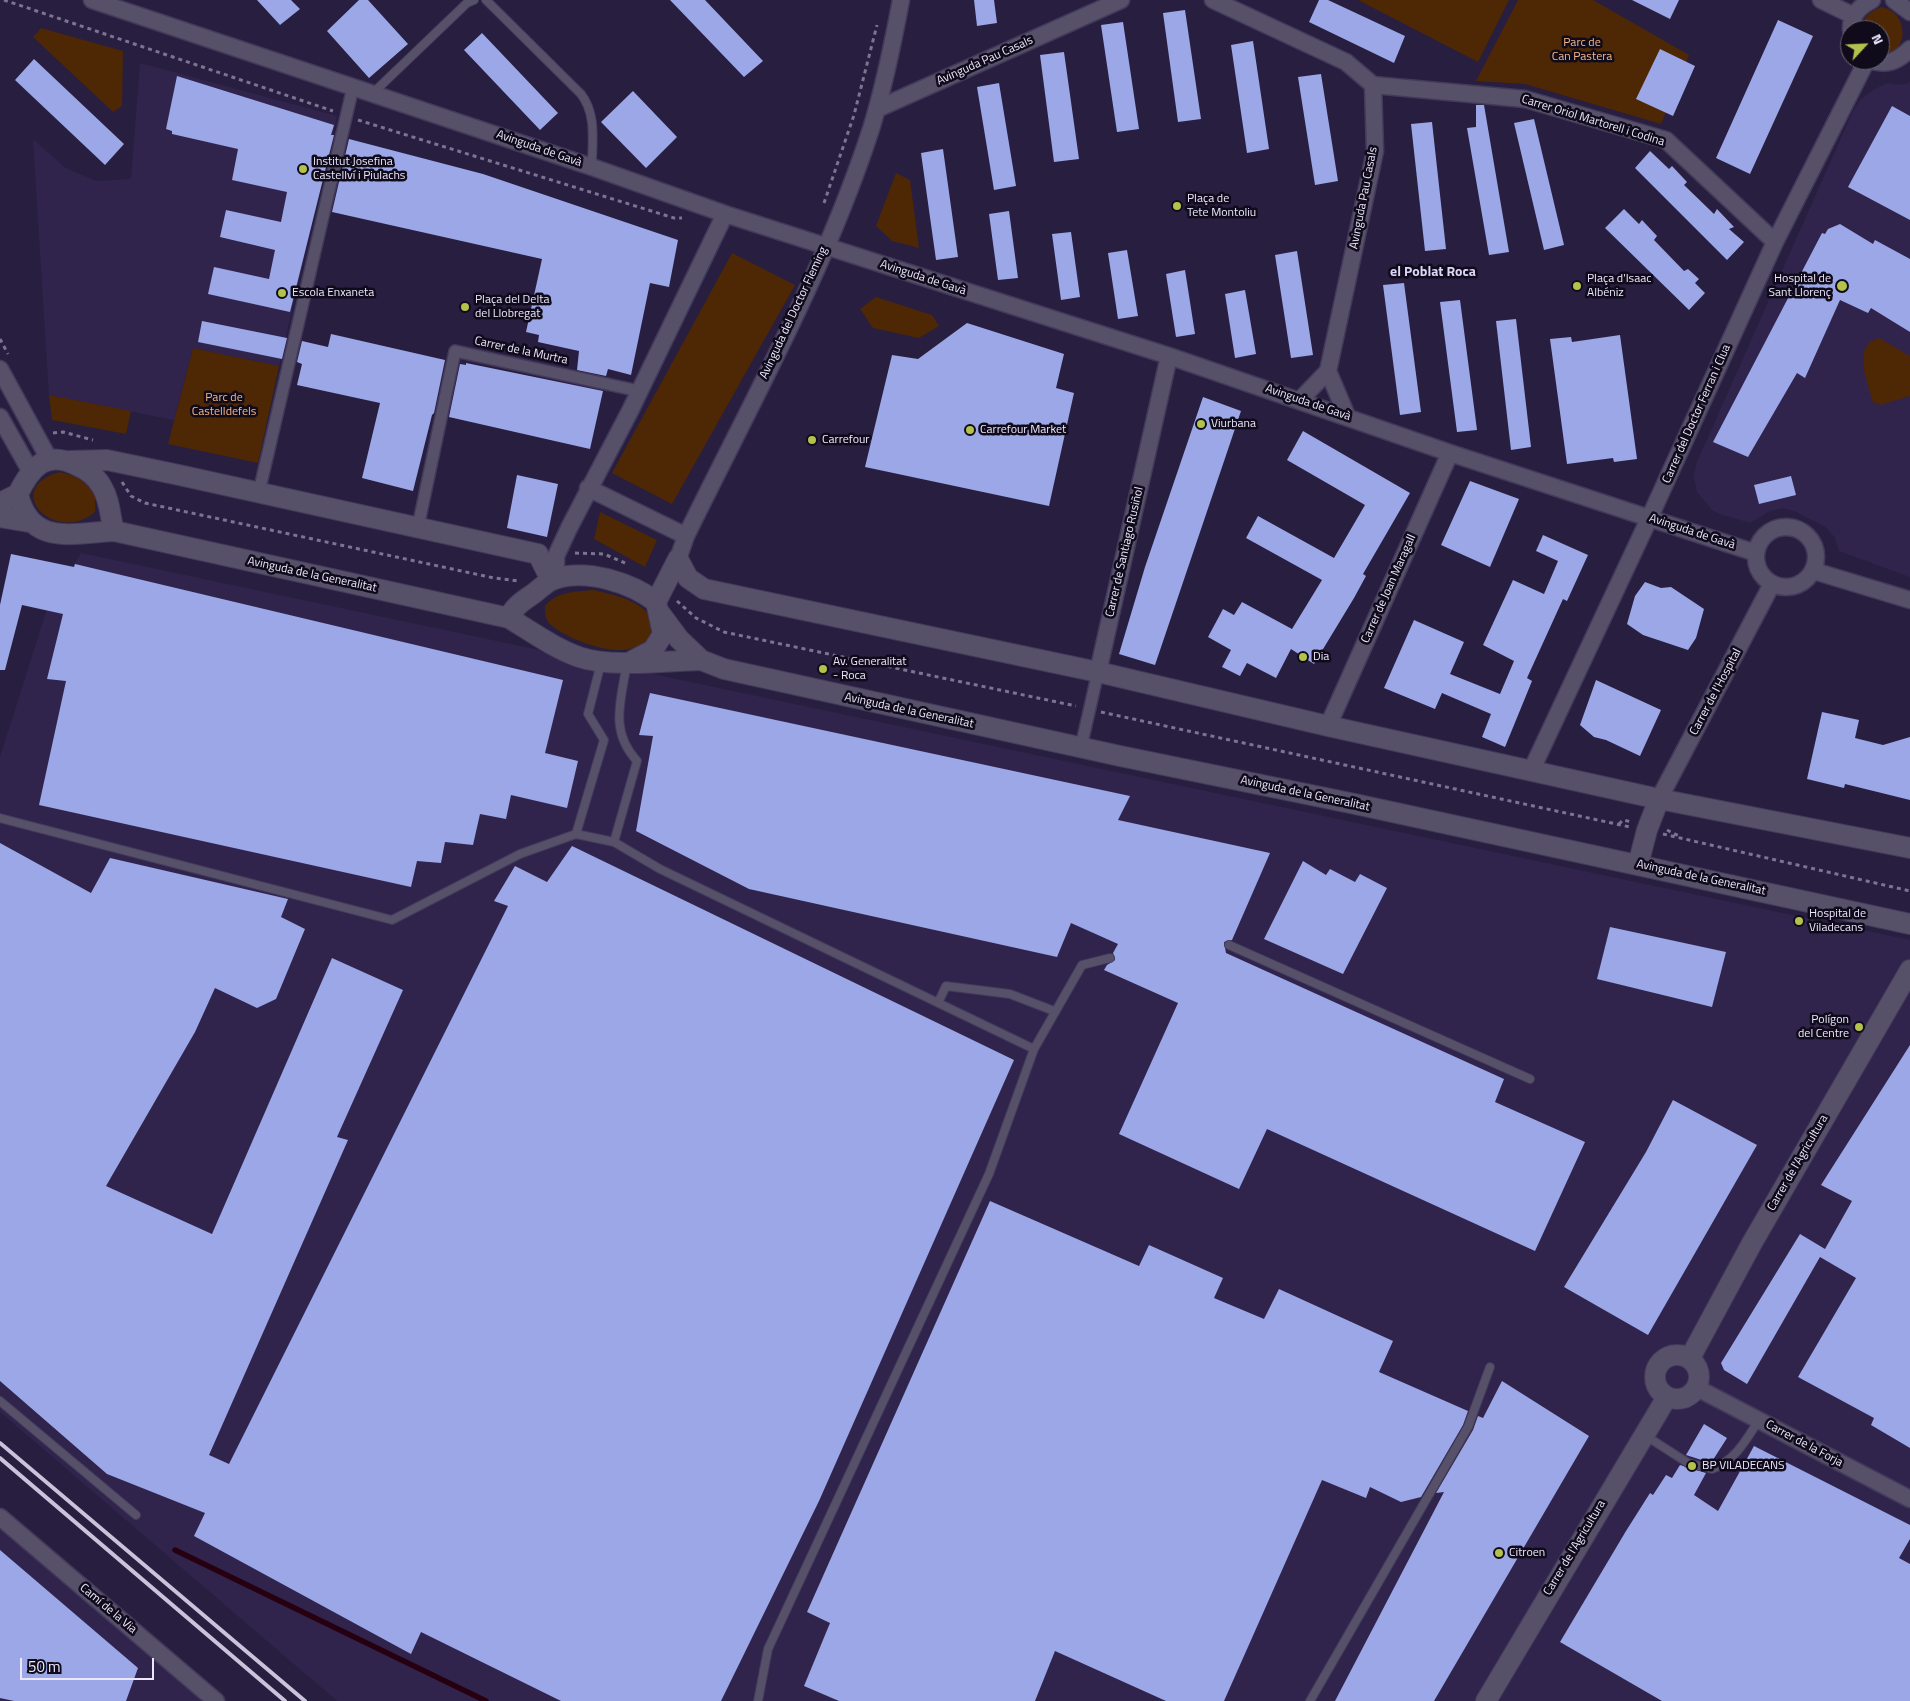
<!DOCTYPE html>
<meta charset="utf-8">
<style>
body{margin:0}
#map{position:relative;width:1910px;height:1701px;overflow:hidden;background:#281e40;font-family:"Titillium Web",sans-serif}
canvas{display:block}
.north{position:absolute;left:1840px;top:20px;width:50px;height:50px;box-sizing:border-box;background:#0f0b1a;border:1px solid #676375;border-radius:50%;rotate:65deg;font-size:14px;font-weight:700;line-height:20px;text-align:center;color:#ece7fe}
.north::after{content:'';display:block;margin:auto;width:18px;height:22px;background:#b3c24b;clip-path:polygon(50% 0,100% 100%,50% 72%,0 100%)}
.scale{position:absolute;left:20px;top:1658px;width:134px;height:22px;box-sizing:border-box;border:2px solid #ece7fe;border-top:0;padding-left:6px;font-size:15px;line-height:18px;white-space:nowrap;color:#ece7fe;-webkit-text-stroke:4px #0f0b1a;paint-order:stroke}
</style>
<div id="map">
<canvas width="1910" height="1701"></canvas>
<div class="north">N</div>
<div class="scale">50 m</div>
</div>
<script>
const ctx = document.querySelector('canvas').getContext('2d');
ctx.lineJoin = 'round';
function fillPath(path, color) { ctx.fillStyle = color; ctx.fill(path, 'evenodd'); }
function stroke(path, color, width, dash) { ctx.strokeStyle = color; ctx.lineWidth = width; ctx.lineCap = dash ? 'butt' : 'round'; ctx.setLineDash(dash || []); ctx.stroke(path); }
function drawText(font, color, halo, rows, align = 'center') {
  ctx.font = font + ' "Titillium Web",sans-serif'; ctx.lineWidth = 5; ctx.setLineDash([]); ctx.textBaseline = 'middle'; ctx.strokeStyle = halo; ctx.fillStyle = color; for (const [text, x, y, turn = 0] of rows) {
    ctx.save(); ctx.translate(x, y); ctx.rotate((+turn || 0) * Math.PI / 180); ctx.textAlign = isNaN(turn) ? turn : align; if (halo) ctx.strokeText(text, 0, 0); ctx.fillText(text, 0, 0); ctx.restore();
  }
}
fillPath(new Path2D(`
 M140 63 337 116 279 366 193 348 174 420 49 395 33 139 64 167 96 181 131 179Z
 M1910 82V577L1839 551 1835 538 1826 527 1794 511 1782 508 1768 512 1750 523 1720 514 1712 510 1697 492 1694 477 1697 462 1853 111 1860 100 1873 90 1887 83 1902 85Z
 M81 553 1910 940V1701H337L0 1412V757L47 609Z
 M0 1513 207 1701H0Z`), '#30244d');
fillPath(new Path2D(`
 M1358 0H1509L1478 62Z
 M1518 0H1593L1689 55 1661 124 1525 84 1476 81Z
 M1881 7C1910 11 1910 57 1880 54V30H1861C1863 17 1869 12 1881 7Z
 M41 28 123 51 122 106 113 112 33 37Z
 M896 173 910 180 919 248 892 241 876 226Z
 M732 253 795 285 672 504 612 473Z
 M876 297 932 315 939 326 919 338 873 328 860 309Z
 M1879 338 1910 356V396L1880 405 1873 402C1868 383 1851 345 1879 338Z
 M193 348 279 366 258 463 168 444Z
 M49 395 131 411 126 434 52 420Z
 M60 472C76 476 87 481 95 495V512C55 546 0 488 60 472Z
 M600 512 657 540 645 567 594 539Z
 M593 590C620 596 667 606 647 642 639 646 630 650 622 650 601 651 565 638 550 624 545 620 545 612 545 606 558 591 574 592 593 590Z`), '#4e2705');
stroke(new Path2D(`
 M175 1550 486 1701`), '#260011', 5.5);
fillPath(new Path2D(`
 M257 0H291L300 9 280 25Z
 M359 0H368L408 44 369 78 327 31Z
 M670 0H705L763 61 744 77Z
 M974 0H994L997 23 977 26Z
 M1319 0H1328L1405 36 1394 63 1309 22Z
 M1632 0H1679L1670 19Z
 M1185 10 1201 119 1178 122 1163 13Z
 M1778 20 1813 36 1750 174 1716 158Z
 M1123 22 1139 129 1117 132 1101 25Z
 M482 33 558 113 540 130 464 50Z
 M1253 41 1269 149 1247 153 1231 45Z
 M1660 49 1695 66 1673 116 1636 99Z
 M1064 52 1079 159 1054 162 1040 55Z
 M34 59 124 144 105 165 15 80Z
 M1321 74 1338 181 1315 185 1298 77Z
 M177 76 334 125 331 135H334L290 312 208 294 214 267 269 279 275 250 220 237 226 210 281 222 287 192 232 180 238 149 172 134V131L166 129Z
 M999 83 1016 186 994 190 977 87Z
 M633 91 677 137 646 168 601 122Z
 M1476 105H1484L1509 252 1489 255 1467 128 1476 127Z
 M1892 106 1910 116V220L1848 187Z
 M1534 119 1564 245 1544 250 1514 123Z
 M1432 122 1446 249 1425 251 1411 124Z
 M349 139 483 174 678 240 669 287 650 283 631 375 608 369 606 376 577 370 579 351 538 342 539 335 526 332 542 259 332 212Z
 M943 149 958 257 936 260 921 153Z
 M1650 151 1669 169 1672 166 1687 182 1684 185 1714 214 1717 209 1734 227 1729 229 1744 242 1727 260 1635 168Z
 M1624 209 1639 224 1642 220 1657 236 1654 240 1684 271 1688 269 1699 279 1695 283 1705 293 1689 310 1605 228Z
 M1009 211 1018 278 998 280 989 214Z
 M1840 224 1873 244 1875 240 1910 259V332L1871 308 1868 313 1840 300 1805 378 1797 373 1748 457 1713 442 1822 233 1825 234 1828 229Z
 M1071 232 1080 297 1061 300 1052 234Z
 M1127 250 1138 316 1118 319 1108 253Z
 M1297 251 1313 355 1291 358 1275 255Z
 M1185 270 1195 334 1176 337 1166 274Z
 M1404 283 1421 412 1400 415 1383 285Z
 M1245 290 1256 354 1235 358 1225 294Z
 M1460 300 1477 430 1457 432 1440 302Z
 M1516 319 1531 447 1511 450 1496 321Z
 M202 321 287 338 282 359 198 342Z
 M967 323 1064 354 1056 388 1074 393 1049 506 865 467 892 355 918 359Z
 M331 334 445 360 434 413 432 415 413 491 362 478 380 403 297 385 302 364 297 362 302 341 328 347Z
 M1620 335 1637 459 1614 462 1613 458 1567 464 1550 339 1571 337 1572 342Z
 M466 363 603 391 590 449 449 417 460 364 466 365Z
 M1203 397 1241 411 1155 665 1119 654 1145 567Z
 M1303 431 1410 493 1363 574 1366 576 1354 598 1314 664 1291 649 1276 678 1247 663 1240 676 1222 667 1231 650 1208 637 1223 609 1234 615 1242 602 1292 629 1322 580 1246 538 1258 516 1334 558 1365 505 1287 460Z
 M517 475 558 484 547 537 507 528Z
 M1791 476 1796 495 1759 504 1754 485Z
 M1470 481 1519 499 1490 567 1441 545Z
 M1543 535 1588 555 1567 601 1563 599 1527 678 1532 681 1505 747 1482 737 1491 714 1442 693 1435 709 1384 688 1414 620 1464 642 1450 674 1500 694 1514 661 1483 645 1513 580 1544 594 1558 561 1536 551Z
 M11 554 74 567 75 564 563 680 545 753 578 761 567 808 511 795 506 819 480 814 473 845 445 842 441 863 417 861 411 887 39 805 66 681 47 679 63 614 22 605 5 670H0V605Z
 M1645 582 1661 588 1671 587 1704 609 1696 638 1688 650 1643 635 1627 624 1635 596Z
 M1596 680 1661 710 1640 756 1606 740 1594 737 1580 725Z
 M650 693 1130 796 1118 820 1270 853 1232 940 1224 942 1226 953 1504 1079 1495 1102 1585 1142 1535 1251 1267 1129 1239 1189 1119 1134 1178 1003 1104 970 1107 965 1115 960 1113 953 1118 944 1071 923 1057 957 749 889 636 831 653 736 639 735Z
 M1822 712 1859 720 1855 738 1883 745 1910 737V800L1845 784 1844 788 1807 779Z
 M0 843 91 893 110 858 288 899 281 917 305 929 276 999 257 1008 215 988 195 1032 106 1186 212 1234 332 958 403 990 337 1137 348 1140 209 1455 229 1464 508 906 494 901 515 866 547 882 572 846 1014 1060 819 1501 721 1701H561L421 1632 411 1654 194 1536 205 1513 107 1474 0 1381Z
 M1303 861 1326 875 1330 869 1355 882 1360 874 1387 888 1343 974 1264 939Z
 M1610 927 1726 952 1712 1007 1597 979Z
 M1910 1045V1448L1871 1425 1874 1418 1798 1377 1856 1278 1820 1257 1747 1384 1724 1370 1721 1363 1800 1234 1825 1249 1852 1201 1821 1185Z
 M1673 1100 1757 1145 1648 1335 1564 1287 1646 1152Z
 M990 1201 1139 1266 1149 1245 1223 1278 1214 1298 1264 1319 1279 1289 1393 1341 1379 1372 1468 1411 1463 1425 1421 1497 1401 1502 1370 1487 1366 1498 1322 1480 1224 1701H1166L1055 1651 1035 1701H839L804 1686 830 1623 807 1612Z
 M1502 1381 1589 1436 1434 1701H1335L1444 1492 1436 1493 1473 1430 1478 1416 1483 1418Z
 M1704 1424 1727 1438 1711 1463 1686 1455Z
 M1754 1446 1910 1525V1539L1899 1558 1910 1564V1701H1662L1560 1642 1626 1531 1650 1493 1653 1495 1666 1475 1672 1478 1680 1465 1706 1473 1694 1495 1718 1511Z
 M0 1550 138 1668 126 1701H14L0 1698Z`), '#9ba7e7');
const service = new Path2D(`
 M486 0 581 94C597 115 592 141 592 167
 M373 93 467 3 474 0
 M0 818 392 920 520 854 576 834 614 842 660 869 1034 1049
 M576 834 604 740 588 714 601 663
 M614 842 637 761C609 731 621 700 627 663
 M1229 945 1530 1079
 M938 1003 946 986 1010 994 1054 1011
 M0 1401 136 1515
 M1646 1436 1688 1463 1712 1469C1735 1461 1746 1440 1759 1420
 M758 1701 768 1649 989 1174 1034 1049 1082 965 1110 958
 M1310 1701 1468 1427 1490 1367`);
const pedestrian = new Path2D(`
 M259 492 353 87
 M418 527 455 351 639 391
 M1081 747 1098 672`);
const minor = new Path2D(`
 M92 0 592 167 725 214 1169 356 1450 453 1756 553
 M1213 0 1346 62 1373 85 1375 151 1328 371 1300 400
 M1821 0 1854 16
 M1894 0 1910 12
 M1851 30C1850 16 1860 6 1872 0
 M1869 60C1886 66 1897 62 1910 49
 M1373 85 1525 99 1666 140 1775 242
 M877 109 1121 0
 M0 369 49 459
 M1328 371 1347 416
 M0 417 31 472
 M588 488 686 536
 M1756 557a30 30 0 1 1 60 0a30 30 0 1 1-60 0Z
 M678 559 686 536C751 403 825 271 871 129 884 87 893 43 901 0
 M1814 571 1910 600
 M556 578V556L569 528 630 411 725 214
 M1098 672 1169 356
 M1328 726 1450 453
 M1532 769 1649 519 1775 242 1867 60
 M1659 799 1772 584
 M1697 1388 1910 1499
 M0 1517 216 1701`);
const tertiary = new Path2D(`
 M70 461 107 460 179 475 538 554 551 580
 M0 503 18 494
 M0 517 29 522
 M114 531C110 517 110 500 102 487 96 476 88 470 76 465 46 450 31 467 18 494 30 547 73 533 114 531L509 618C532 632 554 648 579 657 611 668 667 661 701 660
 M678 559 688 578 704 589 1098 672 1328 726 1659 799 1910 848
 M656 602 678 559
 M659 612 679 639 701 660 724 669 1120 756 1355 804 1910 924
 M509 618C514 606 523 601 533 594 540 589 547 581 555 579 586 568 632 583 656 602L663 634 653 650 632 661
 M1638 865 1647 830 1659 799
 M1655 1377a22 22 0 1 1 44 0a22 22 0 1 1-44 0Z
 M1690 1358 1752 1243 1910 970
 M1486 1701 1667 1397`);
stroke(service, '#433a5b', 10);
stroke(pedestrian, '#433a5b', 14);
stroke(minor, '#433a5b', 19);
stroke(tertiary, '#433a5b', 22);
stroke(new Path2D(`
 M4 0 333 111
 M358 120 674 218H682
 M824 203 854 115 877 25
 M0 339 8 354
 M53 433 63 432 93 440
 M122 482 131 496 145 503 494 578 519 581
 M575 553 604 554 625 563
 M677 601 696 618 724 632 1076 706
 M1101 712 1630 827
 M1619 824 1623 820 1632 822
 M1667 830 1679 836
 M1663 834 1910 891`), '#7c7491', 3, [4, 4]);
stroke(service, '#565069', 8);
stroke(pedestrian, '#565069', 11);
stroke(minor, '#565069', 16);
stroke(tertiary, '#565069', 20);
stroke(new Path2D(`
 M0 1443 305 1701
 M0 1458 285 1701`), '#c9c3dc', 4);
for (const [x, y, r, color] of [
 [303,169,5,"#b3c24b"],
 [1177,206,5,"#b3c24b"],
 [1577,286,5,"#b3c24b"],
 [1842,286,6,"#b3c24b"],
 [282,293,5,"#b3c24b"],
 [465,307,5,"#b3c24b"],
 [1201,424,5,"#b3c24b"],
 [970,430,5,"#b3c24b"],
 [812,440,5,"#b3c24b"],
 [1303,657,5,"#b3c24b"],
 [823,669,5,"#b3c24b"],
 [1799,921,5,"#b3c24b"],
 [1859,1027,5,"#b3c24b"],
 [1692,1466,5,"#b3c24b"],
 [1499,1553,5,"#b3c24b"]
]) { const dot = new Path2D(); dot.arc(x, y, r, 0, 2 * Math.PI); ctx.fillStyle = color; ctx.fill(dot); stroke(dot, '#0f0b1a', 2); }
drawText('12px', '#f9b788', '#0f0b1a', [
 ["Parc de",1582,43],
 ["Can Pastera",1582,57],
 ["Parc de",224,398],
 ["Castelldefels",224,412]
]);
drawText('12px', '#ece7fe', '#0f0b1a', [
 ["Avinguda Pau Casals",985,61,-24],
 ["Carrer Oriol Martorell i Codina",1593,121,17],
 ["Avinguda de Gavà",539,149,19],
 ["Avinguda Pau Casals",1364,198,-79],
 ["Avinguda de Gavà",923,278,18],
 ["Avinguda del Doctor Fleming",794,313,-65],
 ["Carrer de la Murtra",521,351,12],
 ["Avinguda de Gavà",1308,403,19],
 ["Carrer del Doctor Ferran i Clua",1697,414,-66],
 ["Avinguda de Gavà",1692,532,18],
 ["Carrer de Santiago Rusiñol",1125,552,-77],
 ["Avinguda de la Generalitat",312,575,12],
 ["Carrer de Joan Maragall",1389,589,-66],
 ["Carrer de l'Hospital",1716,692,-62],
 ["Avinguda de la Generalitat",909,711,12],
 ["Avinguda de la Generalitat",1305,794,12],
 ["Avinguda de la Generalitat",1701,878,12],
 ["Carrer de l'Agricultura",1798,1163,-60],
 ["Carrer de la Forja",1804,1444,28],
 ["Carrer de l'Agricultura",1575,1548,-59],
 ["Camí de la Via",108,1609,40]
]);
drawText('12px', '#ece7fe', '#0f0b1a', [
 ["Institut Josefina",313,162],
 ["Castellví i Piulachs",313,176],
 ["Plaça de",1187,199],
 ["Tete Montoliu",1187,213],
 ["Plaça d'Isaac",1587,279],
 ["Albéniz",1587,293],
 ["Hospital de",1831,279,"right"],
 ["Sant Llorenç",1831,293,"right"],
 ["Escola Enxaneta",292,293],
 ["Plaça del Delta",475,300],
 ["del Llobregat",475,314],
 ["Viurbana",1211,424],
 ["Carrefour Market",980,430],
 ["Carrefour",822,440],
 ["Dia",1313,657],
 ["Av. Generalitat",833,662],
 ["- Roca",833,676],
 ["Hospital de",1809,914],
 ["Viladecans",1809,928],
 ["Polígon",1849,1020,"right"],
 ["del Centre",1849,1034,"right"],
 ["BP VILADECANS",1702,1466],
 ["Citroen",1509,1553]
], 'left');
drawText('bold 14px', '#ded6fa', '#0f0b1a', [
 ["el Poblat Roca",1433,273]
]);
</script>
